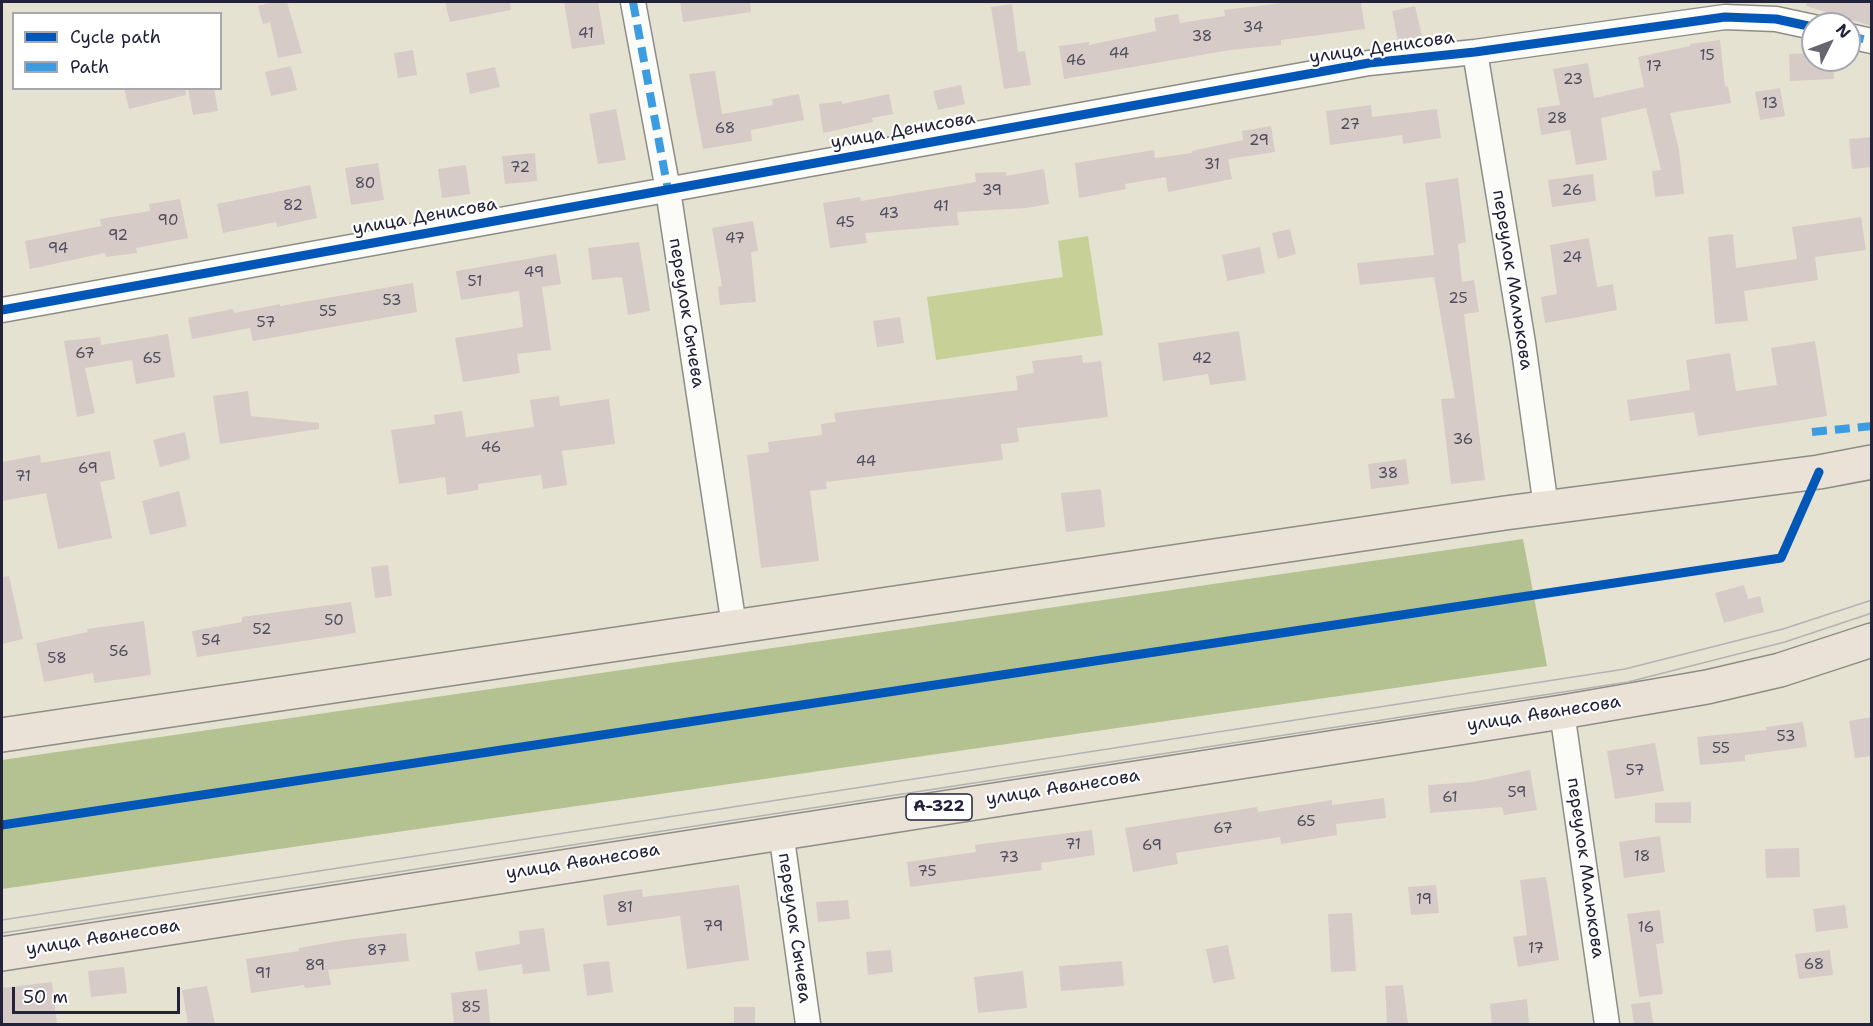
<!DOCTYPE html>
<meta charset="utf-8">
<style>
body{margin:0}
#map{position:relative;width:1873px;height:1026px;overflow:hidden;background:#e6e2d2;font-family:"Shantell Sans",sans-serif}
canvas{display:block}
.frame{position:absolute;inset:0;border:3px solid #22223b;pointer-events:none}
.legend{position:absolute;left:12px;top:12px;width:210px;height:78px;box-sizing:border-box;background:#fff;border:2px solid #a7a7b1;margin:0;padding:8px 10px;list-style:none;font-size:18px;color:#22223b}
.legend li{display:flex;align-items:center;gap:12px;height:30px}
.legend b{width:30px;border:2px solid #a7a7b1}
.north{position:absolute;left:1801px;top:12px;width:60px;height:60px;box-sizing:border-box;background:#fff;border:2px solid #a7a7b1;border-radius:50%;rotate:48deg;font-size:16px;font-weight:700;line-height:24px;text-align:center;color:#22223b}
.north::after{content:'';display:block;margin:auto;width:21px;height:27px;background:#676570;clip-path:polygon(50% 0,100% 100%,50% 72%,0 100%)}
.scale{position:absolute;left:12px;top:987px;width:168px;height:27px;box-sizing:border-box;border:3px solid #22223b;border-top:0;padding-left:8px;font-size:18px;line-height:21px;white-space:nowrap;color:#22223b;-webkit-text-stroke:4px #fff;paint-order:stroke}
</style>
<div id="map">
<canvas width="1873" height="1026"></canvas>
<div class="frame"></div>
<ul class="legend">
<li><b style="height:8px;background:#0057b8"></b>Cycle path</li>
<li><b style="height:8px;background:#3c9ce2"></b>Path</li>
</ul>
<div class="north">N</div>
<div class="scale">50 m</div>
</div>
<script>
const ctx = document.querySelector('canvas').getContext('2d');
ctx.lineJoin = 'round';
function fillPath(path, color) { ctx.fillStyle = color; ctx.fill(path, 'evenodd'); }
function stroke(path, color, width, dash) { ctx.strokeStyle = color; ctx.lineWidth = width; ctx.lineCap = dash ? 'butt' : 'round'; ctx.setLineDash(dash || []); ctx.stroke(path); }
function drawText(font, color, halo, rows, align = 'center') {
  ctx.font = font + ' "Shantell Sans",sans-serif'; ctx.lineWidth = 4.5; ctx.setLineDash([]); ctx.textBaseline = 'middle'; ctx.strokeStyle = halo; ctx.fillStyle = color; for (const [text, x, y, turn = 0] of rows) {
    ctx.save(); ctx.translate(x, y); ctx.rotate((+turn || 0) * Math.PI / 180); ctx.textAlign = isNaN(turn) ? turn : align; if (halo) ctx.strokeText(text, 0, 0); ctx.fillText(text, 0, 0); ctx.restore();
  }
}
fillPath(new Path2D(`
 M1088 236 1103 335 936 360 927 297 1063 277 1058 241Z`), '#c7d096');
fillPath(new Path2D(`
 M1523 539 1547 666 2 889V760Z`), '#b3c290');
fillPath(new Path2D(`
 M274 2H287L302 53 278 58 270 22 263 24 258 6Z
 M445 2H510L511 10 450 22Z
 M564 2H598L605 44 572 49Z
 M680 2H750L751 12 683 22Z
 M1291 2H1361L1365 29 1281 40V45L1230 50 1064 79 1059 46 1089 42V45L1156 31 1154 18 1178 14 1180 23 1225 16 1224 10Z
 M1807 2H1872V26L1806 6Z
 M1012 4 1018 52 1025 51 1031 85 1004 89 991 7Z
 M1415 6 1422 36 1398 41 1392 11Z
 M1720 40 1725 86H1728L1731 103 1670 113 1679 150 1684 194 1655 197 1652 171 1661 170 1646 108 1601 118 1607 160 1576 165 1570 130 1541 135 1537 108 1560 105 1553 69 1588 63 1594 98 1644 87 1638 57 1690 46V44Z
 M413 50 417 75 398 78 394 53Z
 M1813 53V60H1833L1834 79 1790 81 1789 54Z
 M291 66 297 90 271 96 265 72Z
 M495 67 500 87 470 94 466 73Z
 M715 71 722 114 773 105 772 99 799 94 804 120 751 130 752 141 703 149 689 74Z
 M961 85 965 104 938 110 933 91Z
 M124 88H185L186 95 129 109Z
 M188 88H214L218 111 193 115Z
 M1780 88 1785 116 1760 120 1755 92Z
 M889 94 893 114 872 118 873 122 823 133 819 104 842 101V104Z
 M1371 105 1372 117 1437 109 1441 138 1403 144 1402 135 1330 145 1326 111Z
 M616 109 626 160 598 164 589 114Z
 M1271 126 1275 152 1228 159 1232 179 1168 192 1166 177 1125 184 1126 189 1079 198 1075 163 1154 150 1155 158 1192 153V151L1243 140 1242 131Z
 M1872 137V167L1852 169 1849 139Z
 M535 153 537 181 505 184 502 156Z
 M378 163 384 200 351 205 345 168Z
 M466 165 470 194 442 198 438 169Z
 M1044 169 1049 204 1027 208 957 212 959 225 865 233 867 243 830 248 823 203 860 197 861 201 976 182 975 173 1006 172V176Z
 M1593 174 1596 201 1552 207 1548 180Z
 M1458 178 1466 242 1458 244 1462 282 1474 280 1479 312 1464 314 1485 480 1451 484 1441 399 1455 398 1434 277 1360 285 1357 263 1434 255 1425 183Z
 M310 185 317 218 277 227 276 222 223 233 217 204Z
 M180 199 188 238 136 248 137 253 106 257 105 253 30 269 25 241 101 226 100 219 150 211 149 204Z
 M1861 217 1866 250 1815 257 1818 280 1744 291 1748 321 1715 324 1708 237 1733 234 1736 268 1797 259 1792 227Z
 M753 221 758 251 751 252 756 302 720 305 718 287 722 286 712 228Z
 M1290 229 1296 254 1278 259 1272 233Z
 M1589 238 1597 287 1613 284 1617 310 1545 323 1541 297 1557 294 1550 245Z
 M639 242 650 311 628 315 622 277 592 280 588 248Z
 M1260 247 1265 273 1227 281 1222 255Z
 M556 254 561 284 542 287 551 350 517 354 520 373 463 382 455 338 523 327 519 291 461 300 456 271Z
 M413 283 417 312 253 341 250 328 192 339 188 318 233 309 234 313 280 304V306Z
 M900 317 904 343 877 347 873 321Z
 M1239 331 1246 380 1210 385 1208 374 1163 381 1158 343Z
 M168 334 175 377 136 384 132 360 85 368 95 413 77 417 64 341 100 337 101 345Z
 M1815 341 1827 416 1698 436 1694 412 1630 421 1627 400 1690 390 1686 360 1730 353 1736 391 1777 385 1771 348Z
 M1082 355 1083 363 1101 361 1108 417 1017 428 1019 442 1001 444 1003 460 826 482 827 489 810 491 819 561 761 568 747 455 769 452 768 442 822 435 821 424 836 422 834 413 1018 390 1016 376 1034 373 1032 361Z
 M248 391 251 416 319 423V429L220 444 213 396Z
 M559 396 560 406 609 399 615 444 562 451 567 485 543 489 541 475 478 484V490L447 495 445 477 399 484 391 430 435 424 434 415 462 411 466 437 534 427 530 400Z
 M185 432 190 459 160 467 153 440Z
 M110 451 115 479 100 482 112 538 58 549 46 493 2 501V462L40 455 41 463Z
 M1406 459 1409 484 1371 489 1368 464Z
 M1101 489 1105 527 1066 532 1061 493Z
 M179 491 187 526 150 535 142 501Z
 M388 565 392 596 375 598 371 567Z
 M9 576 23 639 2 644V577Z
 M1744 585 1748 599 1760 596 1764 612 1724 623 1715 593Z
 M351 602 356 633 197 657 192 631 242 622V617Z
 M144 621 151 675 94 683 93 673 44 682 36 643 88 632 87 629Z
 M1872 717V756L1855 758 1849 721Z
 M1803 722 1807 747 1745 755V761L1700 765 1697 737 1766 730V727Z
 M1655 743 1664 791 1615 799 1607 751Z
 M1530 770 1537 810 1504 815 1502 807 1430 813 1428 785 1472 782Z
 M1384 798 1386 818 1336 824 1337 835 1281 844 1280 837 1176 853 1178 864 1133 872 1125 828 1257 807 1258 812 1332 800V805Z
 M1691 802V823H1655V803Z
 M1092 830 1095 855 1041 863 1042 870 910 887 907 862 976 852 975 845Z
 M1660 836 1665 872 1624 878 1619 842Z
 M1799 848 1800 877 1766 878 1765 849Z
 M1546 877 1559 960 1518 967 1513 937 1527 935 1520 880Z
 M739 885 749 960 687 969 680 916 607 926 603 895 642 889 643 897Z
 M1436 885 1439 913 1411 915 1408 887Z
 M848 900 850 919 818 922 816 902Z
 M1845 905 1848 928 1816 932 1813 909Z
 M1660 910 1664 943 1656 944 1663 994 1639 997 1627 914Z
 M1352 913 1356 971 1331 972 1328 914Z
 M544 928 550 971 523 974 522 964 478 971 475 952 520 944 519 931Z
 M406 933 409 961 328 970 331 985 305 988 304 985 251 993 246 959 299 951V948L344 940Z
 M1228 945 1235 979 1213 983 1206 949Z
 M891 950 893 972 868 975 866 952Z
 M1830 950 1833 975 1799 979 1795 954Z
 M609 961 613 992 587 996 583 964Z
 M1122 961 1124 986 1061 991 1059 966Z
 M124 967 127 993 91 997 88 971Z
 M1023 971 1027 1008 978 1013 974 977Z
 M52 982 57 1024H2V988Z
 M1403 985 1408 1024H1387L1385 986Z
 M207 986 215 1024H188L182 990Z
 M487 989 490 1023 454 1024 451 993Z
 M1527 999 1529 1024H1492L1490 1004Z
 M1650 1002 1653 1023 1634 1024 1631 1004Z
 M734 1007H755V1024H734Z`), '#d7cbc7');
const street = new Path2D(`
 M633 2 668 190 734 626
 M1849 36 1872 41
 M1475 52 1523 343 1546 507
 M2 310 1369 63 1475 52 1725 17 1776 19 1813 27
 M1562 712 1607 1024
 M781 832 808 1024`);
const highway = new Path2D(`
 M2 735 1505 513 1819 472 1872 462
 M2 954 1562 712 1707 687 1780 670 1872 640`);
stroke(street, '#8d8c87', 27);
stroke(highway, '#8d8c87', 36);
stroke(street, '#fbfbf8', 24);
stroke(highway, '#eae2d6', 33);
stroke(new Path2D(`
 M2 920 1625 669 1783 629 1872 600
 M2 933 1628 682 1785 642 1872 613`), '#b3b2b3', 1.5);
stroke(new Path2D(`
 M633 2 668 190
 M1849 36 1872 41
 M1812 432 1872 426`), '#3c9ce2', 8, [15, 8]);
stroke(new Path2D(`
 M2 310 1369 63 1475 52 1725 17 1776 19 1813 27
 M2 825 1781 558 1819 472`), '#0057b8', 9);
drawText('15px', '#4f4c5e', null, [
 ["34",1253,28],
 ["41",586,34],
 ["38",1202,37],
 ["44",1119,54],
 ["15",1707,56],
 ["46",1076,61],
 ["17",1654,67],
 ["23",1573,80],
 ["13",1770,104],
 ["28",1557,119],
 ["27",1350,125],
 ["68",725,129],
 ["29",1259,141],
 ["31",1212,165],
 ["72",520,168],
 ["80",365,184],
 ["39",992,191],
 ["26",1572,191],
 ["82",293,206],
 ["41",941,207],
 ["43",889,214],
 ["90",168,221],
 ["45",845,223],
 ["92",118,236],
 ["47",735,239],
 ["94",58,249],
 ["24",1572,258],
 ["49",534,273],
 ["51",475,282],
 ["25",1458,299],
 ["53",392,301],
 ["55",328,312],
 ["57",266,323],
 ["67",85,354],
 ["65",152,359],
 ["42",1202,359],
 ["36",1463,440],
 ["46",491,448],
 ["44",866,462],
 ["69",88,469],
 ["38",1388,474],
 ["71",23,477],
 ["50",334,621],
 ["52",262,630],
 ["54",211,641],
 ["56",119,652],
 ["58",57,659],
 ["53",1786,737],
 ["55",1721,749],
 ["57",1635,771],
 ["59",1517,793],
 ["61",1450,798],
 ["65",1306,822],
 ["67",1223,829],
 ["71",1073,845],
 ["69",1152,846],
 ["18",1642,857],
 ["73",1009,858],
 ["75",927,872],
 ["19",1424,900],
 ["81",625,908],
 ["79",713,927],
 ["16",1646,928],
 ["17",1536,949],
 ["87",377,951],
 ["68",1814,965],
 ["89",315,966],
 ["91",263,974],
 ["85",471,1008]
]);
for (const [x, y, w] of [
 [939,807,66]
]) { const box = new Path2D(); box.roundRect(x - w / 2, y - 13, w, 26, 4.5); ctx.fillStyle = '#fff'; ctx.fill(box); stroke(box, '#22223b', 1.5); }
drawText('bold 16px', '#22223b', null, [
 ["А-322",939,807]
]);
drawText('18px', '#22223b', '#fff', [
 ["улица Денисова",1382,48,-8],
 ["улица Денисова",903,131,-10],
 ["улица Денисова",425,217,-10],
 ["переулок Малюкова",1512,280,81],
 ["переулок Сычева",686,313,81],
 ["улица Аванесова",1544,714,-9],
 ["улица Аванесова",1063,788,-9],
 ["улица Аванесова",583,862,-9],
 ["переулок Малюкова",1585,868,82],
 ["переулок Сычева",794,928,82],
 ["улица Аванесова",103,938,-9]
]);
</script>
